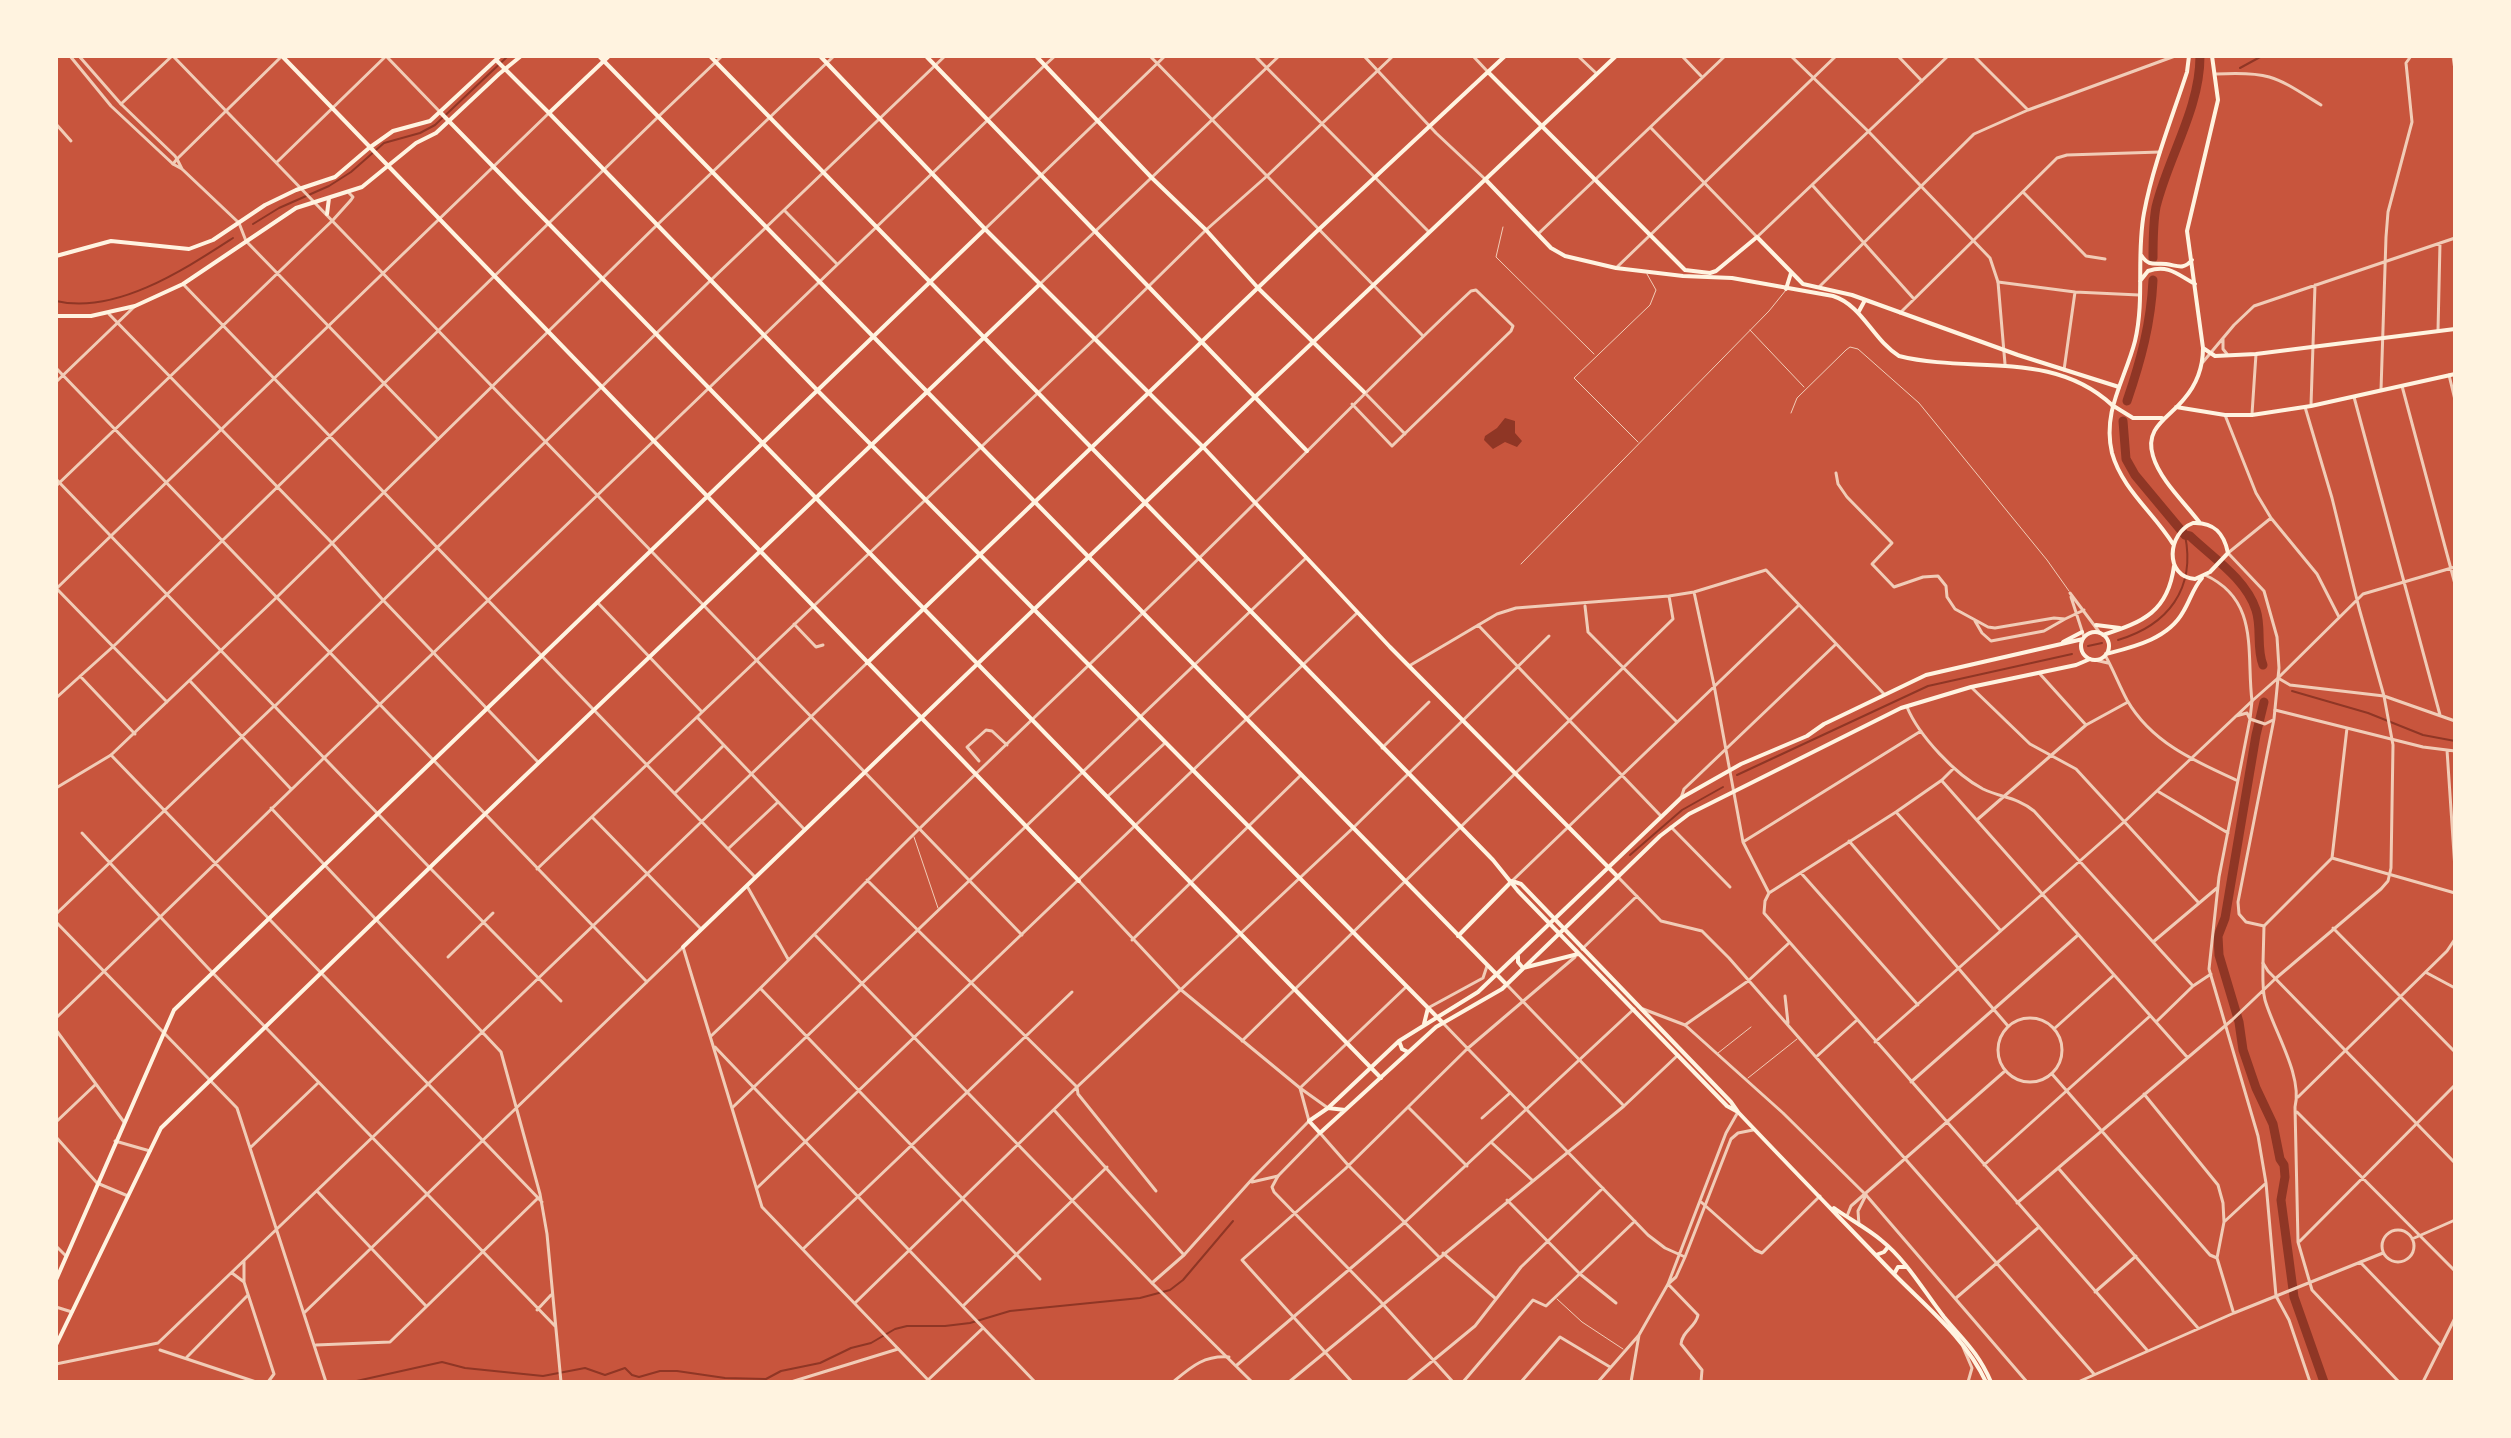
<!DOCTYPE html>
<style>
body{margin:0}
#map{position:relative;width:2511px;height:1438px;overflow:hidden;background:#c8553d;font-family:"PT Serif",serif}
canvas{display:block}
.frame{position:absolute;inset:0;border:58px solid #fff3e0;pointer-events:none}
</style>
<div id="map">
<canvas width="2511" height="1438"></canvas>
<div class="frame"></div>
</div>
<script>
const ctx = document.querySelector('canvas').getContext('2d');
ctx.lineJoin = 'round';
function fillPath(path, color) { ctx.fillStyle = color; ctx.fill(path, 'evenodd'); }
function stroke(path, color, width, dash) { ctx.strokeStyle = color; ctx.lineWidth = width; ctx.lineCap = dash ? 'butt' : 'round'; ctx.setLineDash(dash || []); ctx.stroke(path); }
fillPath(new Path2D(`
 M1505 418 1515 421V433L1522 441 1517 447 1505 442 1493 449 1484 440 1485 436 1497 428Z`), '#8f3625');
stroke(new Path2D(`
 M2240 68 2262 56
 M253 224 279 208 329 186 351 172 384 143 420 133 435 125 508 56
 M56 301C116 315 185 269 233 238
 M2118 640C2168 625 2196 589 2185 535
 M2088 646 2102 643
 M2292 691 2368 713 2423 735 2455 741
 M1737 775 1928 686 2072 654
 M1630 855 1682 810 1723 787
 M352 1382 442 1362 465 1368 543 1376 585 1368 605 1375 625 1368 632 1375 639 1377 660 1371H677L725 1378 766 1379 781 1371 820 1363 851 1348 871 1343 895 1329 907 1326H945L970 1323 1010 1311 1140 1298 1170 1290 1183 1280 1233 1221`), '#8f3625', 2);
stroke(new Path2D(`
 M2153 258C2153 241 2153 223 2156 207 2168 157 2200 109 2200 56
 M2127 401C2141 360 2151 323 2153 280
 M2123 421 2126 459 2135 475 2185 535 2190 536C2212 557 2246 579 2256 610 2262 628 2256 648 2263 665
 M2264 702 2256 735 2225 918 2218 936 2219 955 2239 1022 2243 1050 2256 1088 2273 1124 2280 1159 2284 1165 2285 1177 2281 1200 2294 1297 2324 1382`), '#8f3625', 9);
stroke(new Path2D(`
 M1503 227 1496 257 1594 354
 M1750 330 1804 387
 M1791 413 1797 398 1846 350 1850 347 1858 349 1919 403 2047 560 2069 591
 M1638 442 1574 378 1650 305 1656 290 1647 274
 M1521 564 1769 311 1786 290
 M914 837 938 908
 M1718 1053 1751 1027
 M1748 1078 1797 1039
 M1557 1299 1582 1322 1623 1349`), '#f1ccb7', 1);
stroke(new Path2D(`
 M70 56 111 106 173 164 177 159 175 156 121 104 79 56
 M1255 56 1429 232
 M1473 56 1488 72
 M1578 56 1597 74
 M1682 56 1702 77
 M1898 56 1922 81
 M1974 56 2028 110
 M2453 56 2455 70
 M1045 65 1055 56
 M2216 74C2271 71 2276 77 2321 105
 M56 124 71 141
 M1651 128 1757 237 1948 56
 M1813 186 1914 299
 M2023 192 2086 256 2105 259
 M239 223 246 241 438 439
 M986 228 1165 56
 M1538 234 1725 56
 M1616 268 1836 56
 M1998 282 2075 292 2139 295
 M183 284 755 877
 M1040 284 1279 56
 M1819 287 1974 134 2028 110 2175 56
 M1900 313 2057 158 2067 155 2160 152
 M109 314 332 543 382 599 538 762
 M2438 331 2440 243
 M2223 339V349L2227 354
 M2203 362 2234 325 2254 306 2455 238
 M56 368 647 982
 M2064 370 2075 292
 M2449 375 2455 400
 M56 382 134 307
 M2402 386 2455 584
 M2381 390 2386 237 2388 212 2412 122 2406 63 2411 56
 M1364 392 1405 434
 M2354 397 2440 715
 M2311 405 2315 285
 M2305 407 2332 498 2359 608 2384 696 2455 721
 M2252 414 2256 354
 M2225 415 2256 493 2271 518 2317 574 2339 617
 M1836 473 1838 484 1847 497 1892 543 1872 564 1894 587 1923 577 1938 576 1946 586 1947 597 1955 609 1988 627 1995 628 2054 618 2065 619 2084 610
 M56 486 333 220 351 200 353 197 349 193
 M2228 553 2271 518
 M1694 592 1714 685 1743 842 1769 893
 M2070 593 2100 633
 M2071 597 2084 637
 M597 602 702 712
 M1585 606 1588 632 1676 721
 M1975 621 1982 633 1991 641 2044 631 2065 619
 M794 624 816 647 823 645
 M1478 625 1660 815
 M2105 655C2113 669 2119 685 2127 700 2151 742 2194 761 2236 780
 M2095 660 2108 663
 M1409 666 1497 614 1516 608 1669 596 1694 592 1766 570 1884 694
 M2040 674 2086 725
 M80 676 135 734
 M2278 678 2363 594 2455 567
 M190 681 291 789
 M1971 687 2030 744 2076 769 2198 902
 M56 698 117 643 658 117
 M2252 701 2250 719 2265 724 2273 720
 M1907 707C1919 736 1956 775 1983 789 2002 798 2017 797 2034 811L2193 986 2211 974
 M2275 710 2423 747 2455 751
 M2236 716 2247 713 2250 719 2219 877 2209 969 2258 1136 2266 1183 2276 1296 2289 1320 2310 1382
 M697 717 805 830
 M1382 748 1429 702
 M2447 750 2455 869
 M979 761 967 747 986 730 992 731 1007 745
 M1954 768 1942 780 1896 812 1769 893 1765 901 1764 913 2147 1350
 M1942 781 2187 1057
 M56 788 111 755 542 1202
 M2159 792 2228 833
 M675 793 723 746
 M1107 797 1165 743
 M1681 798 1684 789 1836 644
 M271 808 501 1052 540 1194 547 1234 561 1382
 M1896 812 2001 931
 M592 817 701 929
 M1978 819 2086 725 2128 702
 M1671 827 1730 887
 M82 833 208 968 555 1326
 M1849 841 2008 1026
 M1743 842 1921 731
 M729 848 778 802
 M2332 858 2455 893
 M430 868 561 1001
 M537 869 1101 333 1206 230 1267 176 1393 56
 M1801 873 1918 1005
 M1618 877 1661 921 1702 931 1729 958 2094 1374
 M867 880 1077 1087 1078 1094 1156 1191
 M1512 881 1799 605
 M747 886 788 959
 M56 914 273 707
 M56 922 237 1108 326 1382
 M2264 926 2332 858 2347 728
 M2333 928 2455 1052
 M815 935 1152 1283
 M1132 940 1301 775
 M2153 942 2217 888
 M1582 949 1637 896
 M448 957 493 913
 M2263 963C2263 975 2262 989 2265 1000 2274 1031 2303 1076 2295 1107L2298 1242 2312 1290 2399 1382
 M2427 973 2455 988
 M761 989 1040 1279
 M1785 996 1788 1023
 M1428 1008 1483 978 1487 966
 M1998 1050a32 32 0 1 1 64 0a32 32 0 1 1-64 0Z
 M56 1018 325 757
 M1442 1022 1648 1235 1665 1248 1685 1257
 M2156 1022 2193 986
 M1685 1025 1748 981 1789 943
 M2055 1028 2114 975
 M56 1030 124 1122
 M711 1036C780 971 845 902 912 836 1026 724 1143 615 1255 503 1327 432 1397 360 1471 291L1476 290 1513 326 1511 331 1392 446 1352 404
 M1242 1041 1673 619 1669 596
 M1875 1042 2124 822 2252 701
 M715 1047 1035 1382
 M1816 1057 1857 1020
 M2052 1074 2210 1255 2217 1258
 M1911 1082 2078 935
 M1300 1088 1406 987
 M2144 1094 2218 1185 2223 1203 2224 1222 2217 1258 2233 1311
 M2298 1097 2447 951 2455 939
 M733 1107 1306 558
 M1409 1108 1467 1166
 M1054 1110 1184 1255
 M2297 1112 2455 1271
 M1482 1118 1510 1093
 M56 1122 96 1084
 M1320 1133 1348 1165 1439 1257
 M56 1137 97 1183 128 1196
 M115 1141 150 1151
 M1492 1143 1532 1180
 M251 1147 318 1083
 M1984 1165 2150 1016
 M2059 1169 2198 1328
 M1278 1176 1272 1187 1274 1192 1380 1301 1453 1382
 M757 1188 1357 613
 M317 1191 426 1306
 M1507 1200 1580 1274 1616 1303
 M1700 1201 1755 1250 1762 1253 1820 1196
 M2017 1203 2232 1020 2275 979
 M1847 1216 1851 1206 2005 1071
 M2224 1222 2265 1184
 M1859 1225 1858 1211 1866 1195
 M2382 1246a16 16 0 1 1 32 0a16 16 0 1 1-32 0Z
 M2412 1239 2455 1220
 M2300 1241 2455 1085
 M56 1246 65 1255
 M803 1249 1072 992
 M1443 1253 1495 1298
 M244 1261V1282L274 1374 268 1382
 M2360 1262 2441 1346
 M232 1273 244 1282
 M1668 1284 1676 1277 1685 1257 1731 1139 1738 1133 1753 1130
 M1668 1284 1698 1315C1696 1327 1682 1331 1681 1344L1702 1370 1701 1382
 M2095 1292 2136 1256
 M1956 1298 2039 1227
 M855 1303 1077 1087 1353 828 1549 636
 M963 1306 1107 1167
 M56 1307 72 1312
 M537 1310 551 1295
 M305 1312 682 948
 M316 1345 390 1342 537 1199
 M160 1350 256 1382
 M187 1357 248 1295
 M56 1364 158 1343 867 663
 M1237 1365 1405 1222 1634 1009
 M928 1380 983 1328
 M791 1382 898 1349
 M1173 1382C1191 1367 1204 1355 1229 1357
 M1352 1382 1242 1260 1345 1169 1467 1049 1575 957
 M1407 1382 1475 1326 1521 1267 1603 1188
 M1463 1382 1533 1300 1546 1306 1635 1221
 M1521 1382 1560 1337 1610 1367
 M1598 1382 1639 1335
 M1631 1382 1639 1335 1668 1284 1726 1133 1738 1112
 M2078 1382 2234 1313 2383 1253
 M2423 1382 2455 1318`), '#f1ccb7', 3);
stroke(new Path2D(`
 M173 56 1022 935
 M1150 56 1423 336
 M1364 56 1436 133 1485 179
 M1791 56 1869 132 1990 258 1998 282 2005 364
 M387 57 440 112
 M121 104 172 56
 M658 117 722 56
 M277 162 386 56
 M173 164 182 169 238 222
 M182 169 177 159 282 56
 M784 210 837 264
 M56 479 430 868
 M2229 554 2264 591 2277 637 2279 668 2274 719 2238 902 2239 914 2246 922 2264 926 2263 963 2268 971 2455 1163
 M2205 575C2260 600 2246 653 2252 701
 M56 588 167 702
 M57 588 549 113
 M2252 701 2278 678
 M275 706 711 280 945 56
 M111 755 277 597 657 225 834 56
 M325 757 1045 65
 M1079 881 1180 989 1300 1088 1328 1108
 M683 947 762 1207 930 1382
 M2275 979 2381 889 2388 881 2391 868 2393 745 2384 696 2290 685 2278 678
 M1507 985 1624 1106
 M1643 1009 1685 1025 1783 1113 1866 1195 2027 1382
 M1252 1182 1278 1176 1320 1133
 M1963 1347 1972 1368 1968 1382
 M1252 1382 1152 1283 1184 1255 1254 1177 1309 1121 1300 1088
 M1289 1382 1624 1106 1678 1055`), '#f1ccb7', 3);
stroke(new Path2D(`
 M282 56 1079 881
 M926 56 1307 451
 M1036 56 1152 178 1206 230 1259 289 1364 392
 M1488 72 1685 270 1710 273 1716 271 1757 237 1803 284 1852 295 2018 355 2119 387
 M440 112 1381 1078
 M549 113 817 390 1442 1022
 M1485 179 1551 248 1565 256 1616 268 1683 276 1732 278 1833 296C1862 305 1873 340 1899 356 1971 374 2052 349 2112 405
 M1786 289 1791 273
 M1858 313 1865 300
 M867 663 1315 233 1505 56
 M683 947 1256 396 1616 56
 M56 1280 174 1010 985 229
 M56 1345 161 1128 484 815 1040 284`), '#fff3e0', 4);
stroke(new Path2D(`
 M599 56 1506 984
 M710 56 1493 860 1518 891 1727 1106 1738 1112
 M820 56 985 229 1204 448 1390 647 1617 876
 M496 60 549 113 609 56
 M327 214 329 198
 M2141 255C2149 267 2154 263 2166 264 2179 266 2183 270 2192 260
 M56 256 111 241 189 249 213 240 265 205 296 190 335 177 369 148 393 131 430 121 500 56
 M2140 281 2148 271C2169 264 2178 275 2195 284
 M56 316H91L135 306 183 284 296 208 362 187 416 143 436 133 499 74 521 56
 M2203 348 2215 356 2256 354 2455 329
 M2112 405 2133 418H2162
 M2176 407 2225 415H2252L2311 406 2455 374
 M2193 523C2214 522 2224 533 2228 553L2210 572 2195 579C2164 577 2167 533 2193 523Z
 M2200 523C2185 503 2160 480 2153 456 2144 427 2169 418 2184 399 2197 384 2203 368 2203 348L2187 231 2218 100 2212 56
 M2173 544C2154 513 2122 489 2112 453 2102 411 2125 380 2135 341 2145 299 2136 255 2144 213 2153 165 2172 118 2187 72L2189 56
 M2096 625 2120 628
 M2081 646a14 14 0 1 1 28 0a14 14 0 1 1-28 0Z
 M2103 635C2143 622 2168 612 2174 566
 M2083 639 1926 675 1824 724 1807 736 1741 764 1681 798 1478 992 1399 1041 1328 1108 1309 1121 1320 1133 1436 1027 1502 989 1660 836 1689 814 1901 708 1971 687 2076 665 2090 659
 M2063 642 2082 632
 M2106 654C2133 647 2168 639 2183 612 2190 601 2193 588 2202 578
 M1515 882 1521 884 1731 1102 1738 1112C1788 1165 1840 1218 1891 1271 1925 1306 1965 1337 1986 1382
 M1458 936 1512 881
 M1518 956V962L1523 968 1578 954
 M1424 1024 1428 1008
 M1399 1041 1402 1049 1408 1052
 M1328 1108 1345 1110
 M1834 1208C1849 1219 1867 1228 1881 1240 1907 1261 1923 1290 1944 1317 1964 1341 1978 1352 1991 1382
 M1876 1255 1884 1252 1888 1247
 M1894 1274 1898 1267H1906`), '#fff3e0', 4);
</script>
